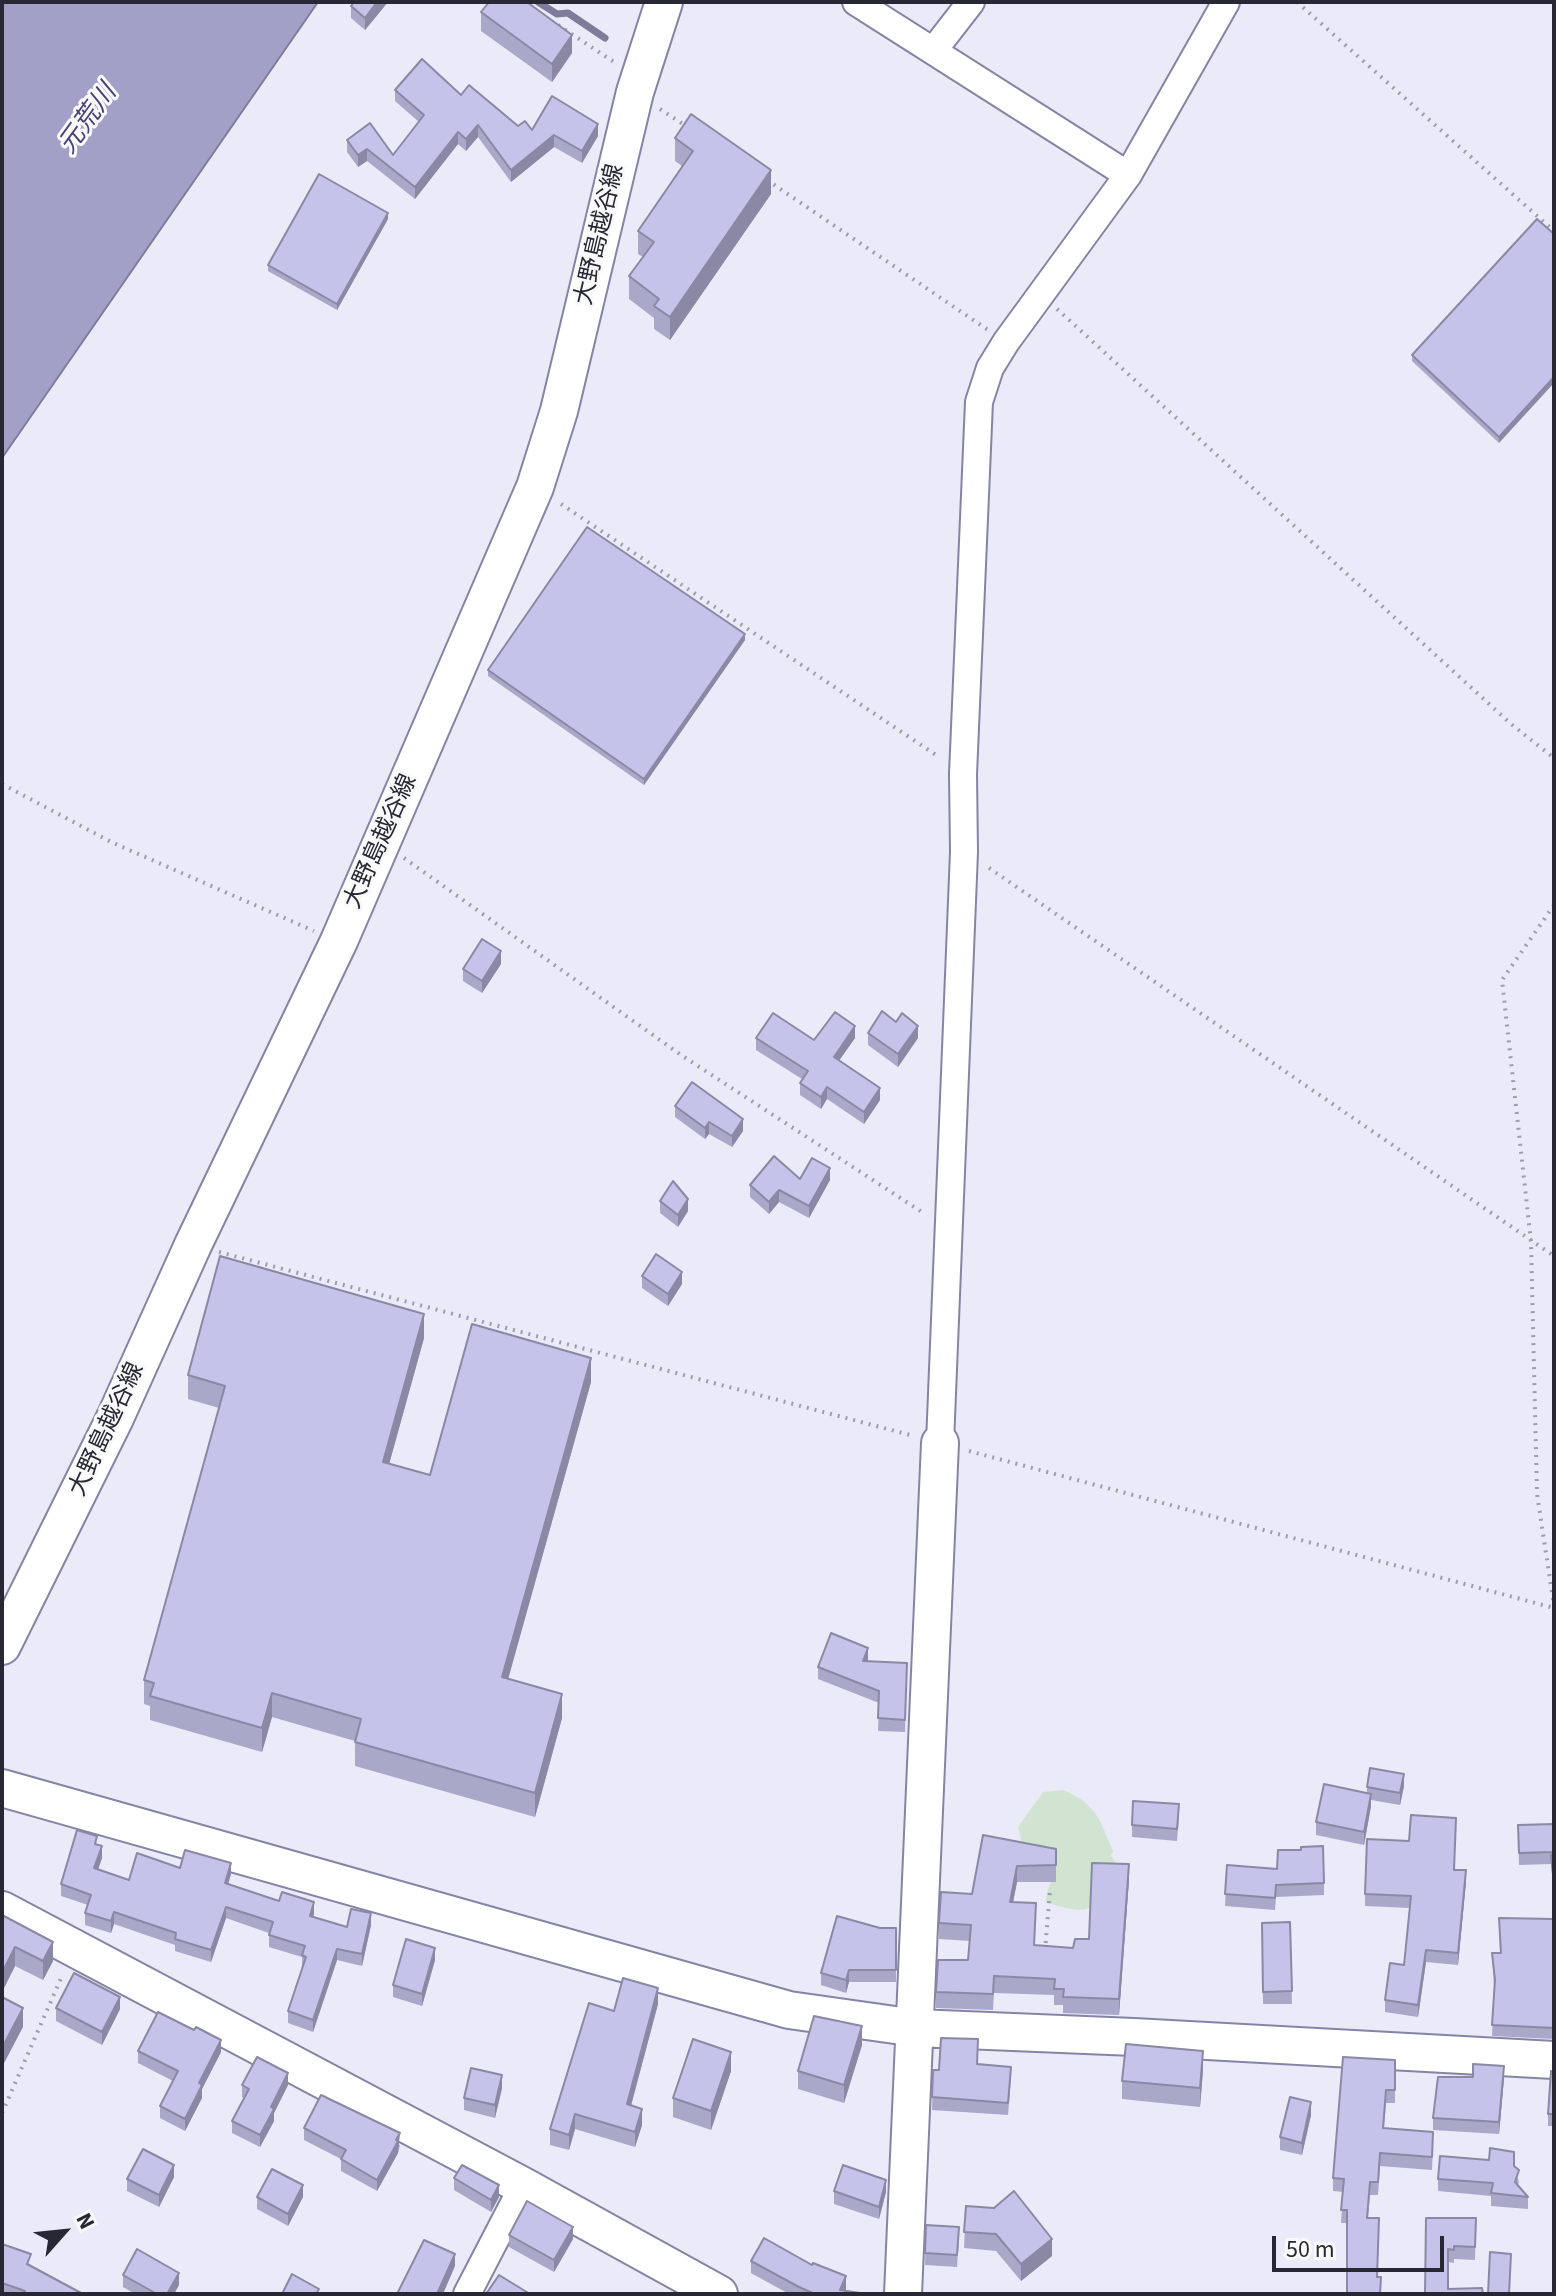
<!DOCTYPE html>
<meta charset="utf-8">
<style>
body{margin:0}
#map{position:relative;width:1556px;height:2296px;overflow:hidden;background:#eaeaf9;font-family:"Source Sans 3",sans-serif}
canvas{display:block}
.frame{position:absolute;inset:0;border:4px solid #282835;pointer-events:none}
.north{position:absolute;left:24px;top:2192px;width:80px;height:80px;-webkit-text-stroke:6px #f9f9f9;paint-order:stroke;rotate:63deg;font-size:22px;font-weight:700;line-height:32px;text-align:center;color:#282835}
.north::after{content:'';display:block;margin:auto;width:28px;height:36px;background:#282835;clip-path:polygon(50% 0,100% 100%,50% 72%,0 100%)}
.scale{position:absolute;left:1272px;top:2236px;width:172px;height:36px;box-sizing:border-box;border:4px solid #282835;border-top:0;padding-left:10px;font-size:24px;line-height:28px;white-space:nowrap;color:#282835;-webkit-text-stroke:6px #f9f9f9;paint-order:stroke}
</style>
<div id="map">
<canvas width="1556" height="2296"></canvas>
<div class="frame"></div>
<div class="north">N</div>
<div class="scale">50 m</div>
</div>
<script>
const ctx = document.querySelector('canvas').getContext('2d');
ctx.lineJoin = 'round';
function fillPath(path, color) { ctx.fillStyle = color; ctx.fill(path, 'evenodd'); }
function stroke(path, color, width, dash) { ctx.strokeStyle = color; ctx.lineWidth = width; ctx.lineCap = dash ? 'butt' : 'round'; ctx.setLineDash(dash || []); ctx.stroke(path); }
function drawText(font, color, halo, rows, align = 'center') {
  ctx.font = font + ' "Source Sans 3","Noto Sans JP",sans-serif'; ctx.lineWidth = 6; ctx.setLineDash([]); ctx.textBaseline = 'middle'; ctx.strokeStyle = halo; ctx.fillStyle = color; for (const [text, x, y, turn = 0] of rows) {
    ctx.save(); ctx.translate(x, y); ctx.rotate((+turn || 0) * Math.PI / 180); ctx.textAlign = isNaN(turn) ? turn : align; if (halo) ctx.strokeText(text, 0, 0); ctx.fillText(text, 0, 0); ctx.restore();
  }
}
fillPath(new Path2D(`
 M1064 1790C1098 1806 1099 1819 1113 1851L1111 1856 1117 1864C1096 1907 1097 1920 1046 1902 1046 1881 1066 1868 1046 1846L1037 1853 1023 1847 1018 1827 1043 1792Z`), '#d1e4d1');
const water = new Path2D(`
 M5 2H318L2 458V6Z`);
fillPath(water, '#a2a0c6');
stroke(water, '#7d7c9a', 2);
stroke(new Path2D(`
 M538 2 557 14 568 13 605 38`), '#7d7c9a', 7);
const street = new Path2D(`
 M856 2 1128 175
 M933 51 971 2
 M940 1443 964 852 963 774 979 402 990 368 1006 342 1128 175 1226 2
 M467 2294 523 2186`);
const secondary = new Path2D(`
 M2 1646 115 1418 193 1245 339 941 535 487 559 411 635 92 664 2
 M2 1788 789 2010 916 2028 1134 2037 1554 2060
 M2 1910 523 2186 719 2294
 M903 2294 940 1443`);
stroke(street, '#8584a5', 30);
stroke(secondary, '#8584a5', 40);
stroke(new Path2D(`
 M1297 2 1554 231
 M558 25 614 62
 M660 109 686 126
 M767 180 988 330
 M1057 309 1511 724 1554 758
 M561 504 939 757
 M2 784 111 842 314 931
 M404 858 681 1055 925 1214
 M989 868 1554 1256
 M1554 905 1502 980 1531 1242 1537 1494 1554 1606
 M219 1252 914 1436
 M969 1451 1554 1608
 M1045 1951 1050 1891
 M2 2113 62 1976`), '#9d9dab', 4, [2, 6]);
stroke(street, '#fff', 26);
stroke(secondary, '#fff', 36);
fillPath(new Path2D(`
 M354 2H388L365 30 351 18V6Z
 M481 12 572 53 552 82 481 31Z
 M395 90 461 95 518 126 532 130 598 136 582 163 554 147 511 182 478 137 466 151 458 144 415 199 367 161 358 167 347 152V140L393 155 419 122 395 101Z
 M675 138 771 194 670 340 654 329V318L629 299V276L643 257 638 254V231L682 166 675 161Z
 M388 219 337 310 268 271V265Z
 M1537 219 1499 443 1412 361V355Z
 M745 640 644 785 488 676V670Z
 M501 964 482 993 463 981V969Z
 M868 1033 918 1038 898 1067 868 1045Z
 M756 1038 814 1040 855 1038 839 1060 880 1100 864 1124 827 1099 821 1109 800 1095V1083L802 1079 756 1050Z
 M675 1106 743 1131 732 1147 709 1134 705 1139 675 1117Z
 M800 1179 830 1180 809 1218 779 1202 769 1214 750 1197V1185Z
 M660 1201 688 1211 678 1227 660 1213Z
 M642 1276 682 1284 668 1306 642 1288Z
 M424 1338 389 1464 430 1475 591 1382 508 1678 562 1718 535 1817 355 1766V1741L272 1717 262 1752 150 1720V1706L144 1704V1680L219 1408 188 1399V1375Z
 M868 1662 907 1663 905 1732 878 1731 879 1703 818 1679V1667L868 1661Z
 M1404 1786 1400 1805 1371 1800V1806L1364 1845 1316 1835V1822L1367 1793V1787Z
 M1179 1817 1177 1841 1132 1837V1825Z
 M1554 1824V1894L1551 1864 1519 1865 1518 1825Z
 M983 1835 1056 1849V1882H1017L1013 1902 1035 1945 1073 1948 1089 1939 1129 1880 1119 2015 1063 2013V2005H1054V1995L994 1993 993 2010 936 2008V1992L968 1960 970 1941 939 1939V1923L972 1894Z
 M97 1844 102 1858 98 1870 129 1880 180 1868 231 1874 228 1884 314 1914 313 1917 347 1927 371 1925 362 1966 337 1960 313 2032 288 2023V2011L302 1967V1957L269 1947V1933L226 1918 211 1962 175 1951V1945L114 1924 111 1933 85 1925V1913L88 1905 61 1896V1884Z
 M1227 1865 1324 1883V1895L1276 1897 1275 1910 1225 1906Z
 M1455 1870 1466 1882 1458 1965 1426 1962 1418 2017 1385 2012V2000L1404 1965 1410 1908 1365 1906V1894Z
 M2 1915 53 1961 43 1980 15 1966 2 1992Z
 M1499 1918 1554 1919V2039L1492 2036 1494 1987 1492 1953H1500Z
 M1290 1922 1292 2004H1263L1262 1923Z
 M880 1928H896V1982H849L846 1993 821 1985V1973Z
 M435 1960 422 2006 393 1997V1985Z
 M658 2004 631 2106 642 2125 635 2147 575 2129 569 2150 550 2145V2129L614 2011Z
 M56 2008 120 2009 102 2045 56 2021Z
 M862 2045 844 2103 798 2089V2071Z
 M138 2051 221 2052 202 2089V2098L185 2131 160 2118V2106L173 2081 138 2063Z
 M1395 2060V2103H1386L1384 2128 1433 2145 1432 2170 1380 2166 1378 2195H1370L1368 2218 1381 2294 1347 2223H1341L1343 2192 1333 2191V2178Z
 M977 2064 1011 2079 1008 2115 932 2110 933 2070H939Z
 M1203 2070 1200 2107 1122 2099V2081Z
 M731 2071 711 2130 673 2117V2098Z
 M1554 2071V2126H1548V2114Z
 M1504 2078 1499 2134 1433 2130V2118Z
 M242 2085H288L274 2113V2121L260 2147 232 2133V2121L244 2098 242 2097Z
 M502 2088 495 2118 464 2110V2098Z
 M1311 2115 1302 2155 1280 2150V2137Z
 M304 2128 400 2145 398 2153 377 2191 341 2171V2159L304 2140Z
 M1514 2166 1519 2182 1518 2185 1528 2197V2209L1491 2206V2196L1438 2191V2179Z
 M174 2177 159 2207 127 2191V2179Z
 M454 2178 499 2197 491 2212 454 2190Z
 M834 2191 886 2192 879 2219 834 2204Z
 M257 2197H303L288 2226 257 2209Z
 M966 2206 1052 2256 1021 2281 996 2251 964 2248Z
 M1426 2218H1476L1475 2260 1454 2259V2263L1448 2262V2289L1425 2294Z
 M926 2225 959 2239 957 2267 925 2265Z
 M509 2235 573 2239 554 2272 509 2247Z
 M2 2244 31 2265 83 2294H2Z
 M751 2261 846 2289 845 2291 867 2294H789L751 2273Z
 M123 2275 179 2285 174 2294H135L123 2287Z`), '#a9a8c9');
fillPath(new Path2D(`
 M377 2H388L365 30V18Z
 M572 35V53L552 82V64Z
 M598 124V136L582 163V151Z
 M478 125V137L466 151V139Z
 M458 132V144L415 199V187Z
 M554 135V147L511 182V170Z
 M367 149V161L358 167V155Z
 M771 170V194L670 340V317Z
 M388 213V219L337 310V304Z
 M1554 377V383L1499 443V437Z
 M745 634V640L644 785V779Z
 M501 951V964L482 993V981Z
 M855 1026V1038L834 1068V1057Z
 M918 1026V1038L898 1067V1054Z
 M827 1087V1099L821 1109V1097Z
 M880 1088V1100L864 1124V1112Z
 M743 1119V1131L732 1147V1136Z
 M709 1122V1134L705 1139V1128Z
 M830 1168V1180L809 1218V1206Z
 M779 1190V1202L769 1214V1202Z
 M688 1199V1211L678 1227V1215Z
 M682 1272V1284L668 1306V1294Z
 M424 1314V1338L383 1486V1462Z
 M591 1358V1382L502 1701V1677Z
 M868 1648V1661L863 1674V1661Z
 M272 1693V1717L262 1752V1728Z
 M562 1694V1718L535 1817V1793Z
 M1404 1774V1786L1400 1805V1793Z
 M1371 1794V1806L1364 1845V1832Z
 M102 1846V1858L94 1880V1868Z
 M231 1863V1874L225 1895V1883Z
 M1129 1864V1880L1119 2015V1999Z
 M1017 1866V1882L1010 1918V1902Z
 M1466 1870V1882L1458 1965V1953Z
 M314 1902V1914L310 1927V1916Z
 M226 1907V1918L211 1962V1950Z
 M114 1912V1924L111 1933V1921Z
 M371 1913V1925L362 1966V1954Z
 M53 1942V1961L43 1980V1961Z
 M15 1947V1966L2 1992V1973Z
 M435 1948V1960L422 2006V1994Z
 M337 1949V1960L313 2032V2020Z
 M1426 1950V1962L1418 2017V2005Z
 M849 1970V1982L846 1993V1980Z
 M658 1988V2004L627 2120V2104Z
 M120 1997V2009L102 2045V2032Z
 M23 2008V2027L2 2067V2048Z
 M862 2026V2045L844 2103V2085Z
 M221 2040V2052L202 2089V2098L185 2131V2119L199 2083Z
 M1203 2051V2070L1200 2107V2088Z
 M731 2052V2071L711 2130V2111Z
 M1504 2066V2078L1499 2134V2122Z
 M288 2073V2085L274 2113V2121L260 2147V2135L271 2107Z
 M502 2075V2088L495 2118V2105Z
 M1311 2102V2115L1302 2155V2143Z
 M642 2109V2125L635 2147V2132Z
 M575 2114V2129L569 2150V2135Z
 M400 2133 398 2153 377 2191V2180Z
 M174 2165V2177L159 2207V2195Z
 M886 2180V2192L879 2219V2207Z
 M303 2185V2197L288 2226V2214Z
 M499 2185V2197L491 2212V2200Z
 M573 2227V2239L554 2272V2260Z
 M1052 2239V2256L1021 2281V2264Z
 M455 2254V2266L443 2294H437Z
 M179 2273V2285L174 2294H167Z
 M846 2276V2289L844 2294 840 2290Z`), '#8a88a4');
const building = new Path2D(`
 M354 2H377L365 18 351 6Z
 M489 2H527L572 35 552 64 481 12Z
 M422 59 461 95 469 85 518 126 525 121 532 130 552 96 598 124 582 151 554 135 511 170 478 125 466 139 458 132 415 187 367 149 358 155 347 140 370 123 393 155 424 115 395 90Z
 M691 114 771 170 670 317 654 306 659 299 629 276 654 242 638 231 693 151 675 138Z
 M319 174 388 213 337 304 268 265Z
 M1537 219 1554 234V377L1499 437 1412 355Z
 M587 527 745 634 644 779 488 670Z
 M482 939 501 951 482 981 463 969Z
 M882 1011 896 1022 902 1013 918 1026 898 1054 868 1033Z
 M835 1012 855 1026 834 1057 880 1088 864 1112 827 1087 821 1097 800 1083 808 1071 756 1038 773 1013 814 1040Z
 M692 1082 743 1119 732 1136 709 1122 705 1128 675 1106Z
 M774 1156 800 1179 812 1158 830 1168 809 1206 779 1190 769 1202 750 1185Z
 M673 1181 688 1199 678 1215 660 1201Z
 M656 1254 682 1272 668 1294 642 1276Z
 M220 1256 424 1314 383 1462 430 1475 472 1324 591 1358 502 1677 562 1694 535 1793 355 1742 361 1719 272 1693 262 1728 150 1696 154 1683 144 1680 225 1386 188 1375Z
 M831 1633 868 1648 863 1661 907 1663 905 1720 878 1718 879 1691 818 1667Z
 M1370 1768 1404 1774 1400 1793 1367 1787Z
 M1324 1784 1371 1794 1364 1832 1316 1822Z
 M1133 1801 1179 1804 1177 1829 1132 1825Z
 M1411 1815 1456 1818 1454 1870H1466L1458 1953 1426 1950 1418 2005 1385 2000 1390 1963 1404 1965 1411 1896 1365 1894 1367 1839 1409 1841Z
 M1554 1824V1852L1519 1853 1518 1825Z
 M77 1830 97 1836 95 1844 102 1846 94 1868 129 1880 137 1853 180 1868 185 1850 231 1863 225 1883 279 1901 282 1892 314 1902 310 1916 347 1927 351 1909 371 1913 362 1954 337 1949 313 2020 288 2011 306 1957 302 1955 305 1946 269 1935 273 1922 226 1907 211 1950 175 1939 176 1933 114 1912 111 1921 85 1913 91 1895 61 1884Z
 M983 1835 1056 1849V1865L1017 1866 1010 1902 1036 1903 1034 1945 1073 1948 1075 1939H1089L1092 1863 1129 1864 1119 1999 1063 1997 1064 1989H1054L1055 1979 994 1976 993 1994 936 1992 938 1960H968L971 1925 939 1923 941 1892 972 1894Z
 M1323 1846 1324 1883 1276 1885 1275 1898 1225 1894 1227 1865 1277 1869 1278 1850H1301V1847Z
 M1551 1855H1554V1883Z
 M2 1915 53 1942 43 1961 15 1947 2 1973Z
 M837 1916 880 1928H896V1970H849L846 1980 821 1973Z
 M1499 1918 1554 1919V2028L1492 2025 1495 1980 1492 1953H1501Z
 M1290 1922 1292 1991 1263 1992 1262 1923Z
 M406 1939 435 1948 422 1994 393 1985Z
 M74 1973 120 1997 102 2032 56 2008Z
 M623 1978 658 1988 627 2104 642 2109 635 2132 575 2114 569 2135 550 2129 589 2003 614 2011Z
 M2 1997 23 2008 2 2048Z
 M158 2012 194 2030 196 2027 221 2040 199 2083 202 2085 185 2119 160 2106 178 2071 138 2051Z
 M814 2016 862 2026 844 2085 798 2071Z
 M941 2038 978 2039 977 2064 1011 2067 1008 2103 932 2097 933 2070H939Z
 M693 2039 731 2052 711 2111 673 2098Z
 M1126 2044 1203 2051 1200 2088 1122 2081Z
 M257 2057 288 2073 271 2107 274 2109 260 2135 232 2121 249 2089 242 2085Z
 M1343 2057 1395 2060V2090H1386L1383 2128 1433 2132 1432 2157 1380 2153 1378 2182H1370L1367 2218H1379L1377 2277H1381L1380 2294H1347V2210H1341L1344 2179 1333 2178Z
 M1473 2064 1504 2066 1499 2122 1433 2118 1438 2077H1473Z
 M471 2068 502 2075 495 2105 464 2098Z
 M1551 2071H1554V2114H1548Z
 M321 2095 400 2133 396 2140 398 2141 377 2180 341 2159 346 2150 304 2128Z
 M1290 2097 1311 2102 1302 2143 1280 2137Z
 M1490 2148 1514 2152V2166L1519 2170 1515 2182 1528 2197 1491 2193 1493 2183 1438 2179 1440 2156 1489 2160Z
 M143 2149 174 2165 159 2195 127 2179Z
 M462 2165 499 2185 491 2200 454 2178Z
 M843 2165 886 2180 879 2207 834 2191Z
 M272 2169 303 2185 288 2214 257 2197Z
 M1014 2191 1052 2239 1021 2264 996 2234 964 2232 966 2206 994 2208Z
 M527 2201 573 2227 554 2260 509 2235Z
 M1426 2218H1476L1475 2247 1454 2246V2250L1448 2249V2289L1482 2288 1483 2294H1425Z
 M926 2225 959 2227 957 2255 925 2253Z
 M764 2238 812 2265 813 2263 846 2276 840 2290 867 2294H815L799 2287 751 2261Z
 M424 2240 455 2254 437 2294H397Z
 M2 2244 31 2254 27 2264 83 2294H23L25 2291 2 2283Z
 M137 2249 179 2273 167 2294H157L123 2275Z
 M1490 2252 1511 2254 1509 2294H1488Z
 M292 2274 319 2289 316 2294H282Z
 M499 2275 530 2294H486Z`);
fillPath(building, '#c5c3ea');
stroke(building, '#8a88a4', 2);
drawText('24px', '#282835', '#f9f9f9', [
 ["大野島越谷線",601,235,-77],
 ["大野島越谷線",382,842,-66],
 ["大野島越谷線",108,1430,-65]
]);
drawText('italic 26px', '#474174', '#f9f9f9', [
 ["元荒川",89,120,-54]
]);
</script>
